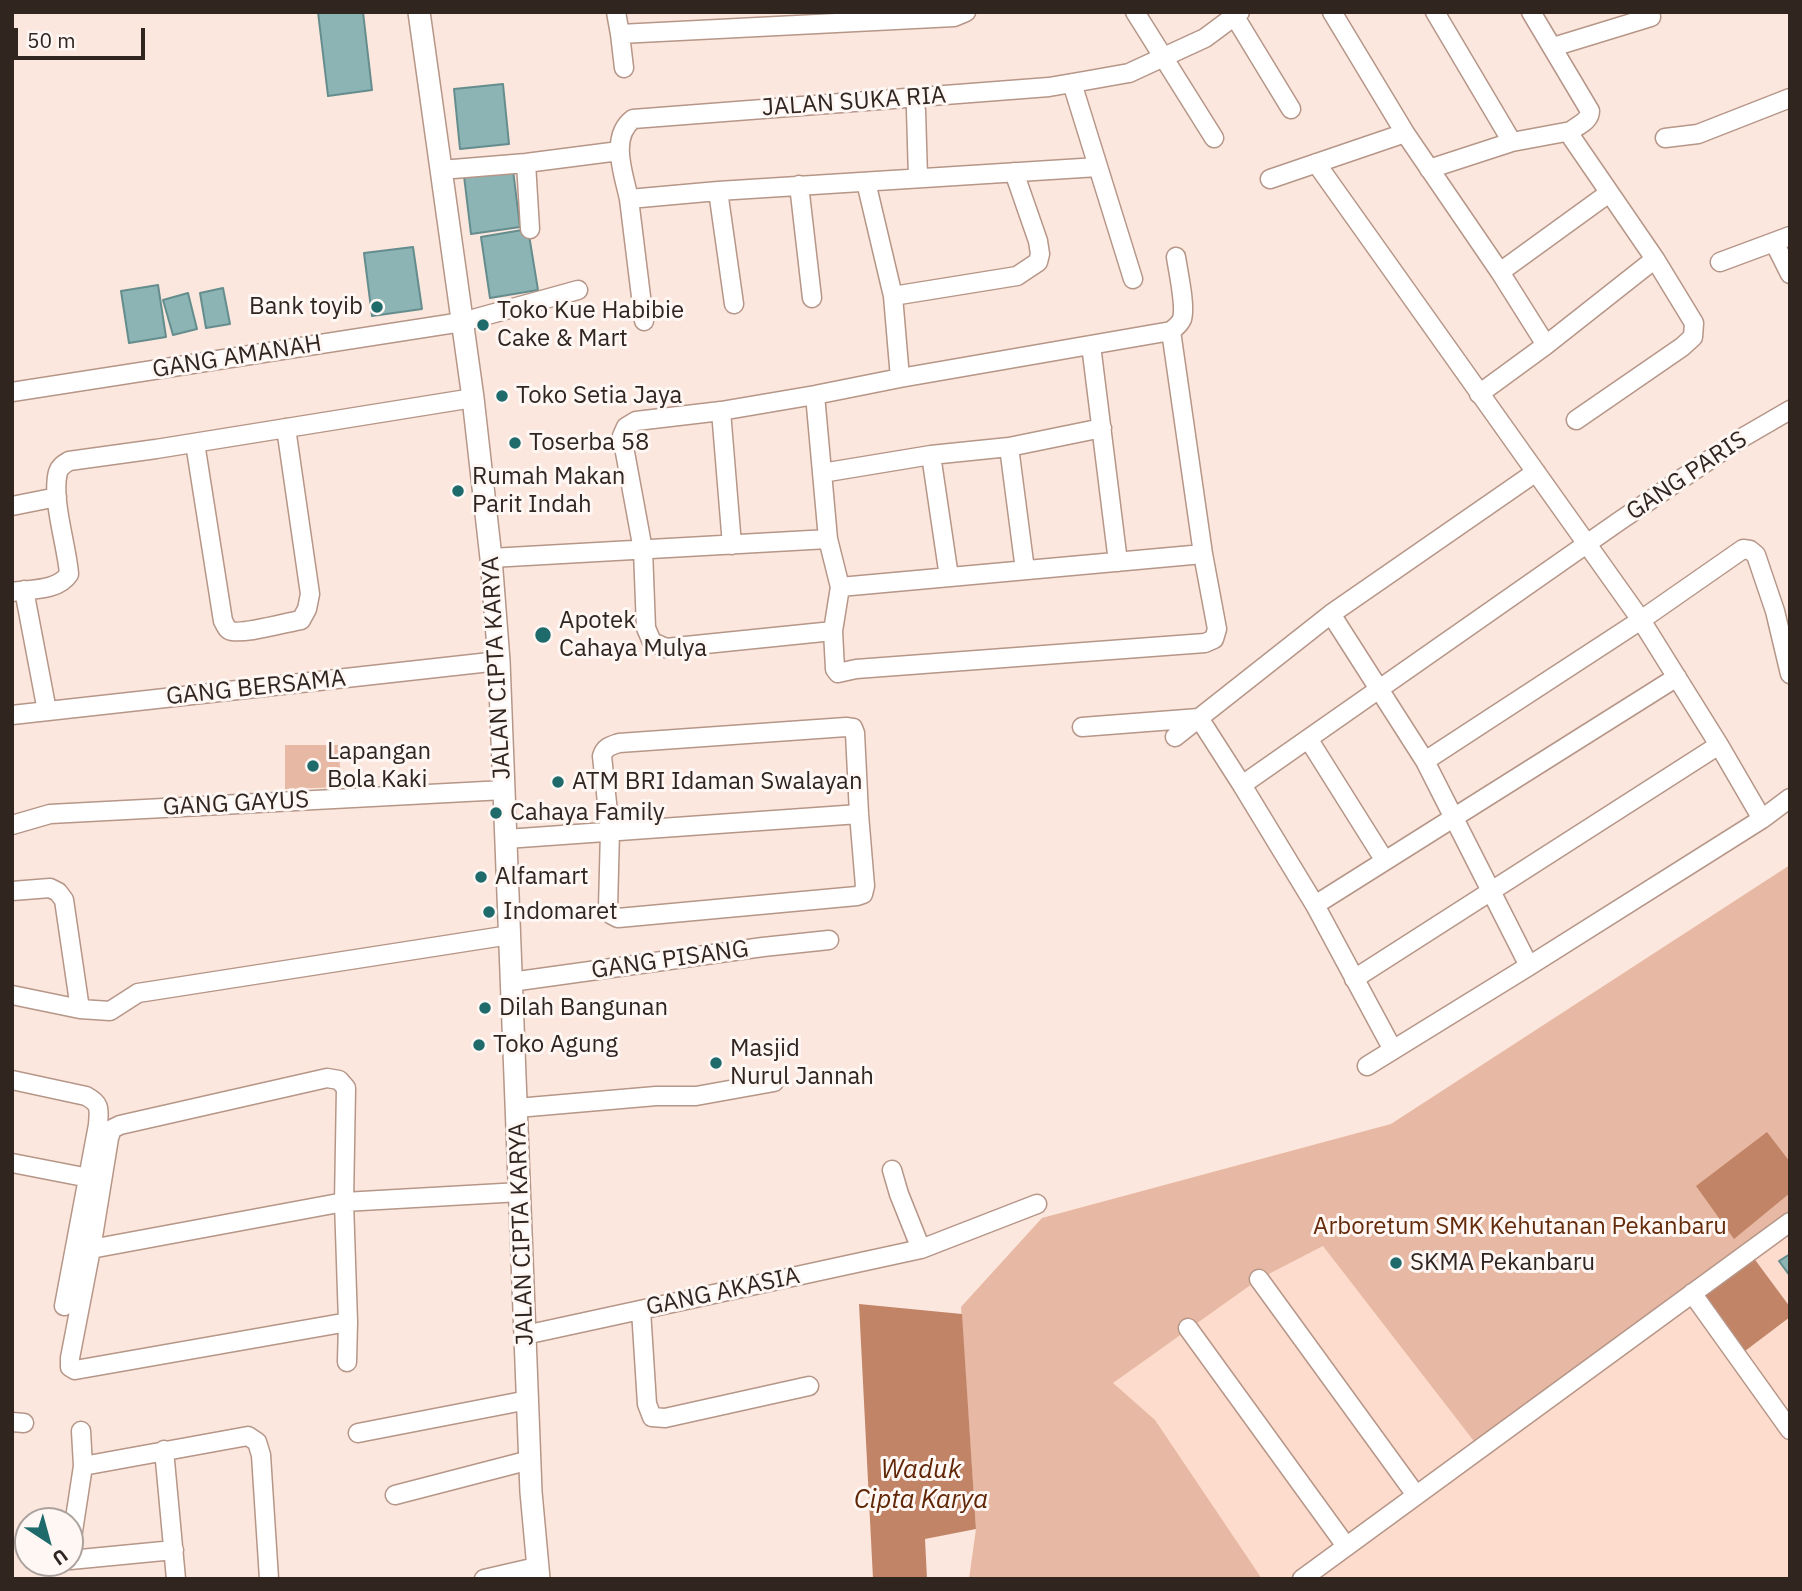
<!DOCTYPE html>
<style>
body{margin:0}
#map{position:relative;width:1802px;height:1591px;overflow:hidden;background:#fbe7dd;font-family:"IBM Plex Sans",sans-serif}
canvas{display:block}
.frame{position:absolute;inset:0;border:14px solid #31251f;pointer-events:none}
.north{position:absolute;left:14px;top:1507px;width:70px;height:70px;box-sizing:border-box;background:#fef7f4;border:2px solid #aca39f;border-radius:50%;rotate:144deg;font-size:19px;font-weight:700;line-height:28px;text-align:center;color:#31251f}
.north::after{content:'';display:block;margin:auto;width:24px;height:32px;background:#1f6b6c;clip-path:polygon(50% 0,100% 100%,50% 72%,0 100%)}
.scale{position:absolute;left:14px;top:28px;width:131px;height:32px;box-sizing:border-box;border:4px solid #31251f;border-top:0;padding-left:9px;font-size:21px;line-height:24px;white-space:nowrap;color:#31251f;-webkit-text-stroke:5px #fef7f4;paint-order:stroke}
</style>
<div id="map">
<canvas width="1802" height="1591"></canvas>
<div class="frame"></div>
<div class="north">U</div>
<div class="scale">50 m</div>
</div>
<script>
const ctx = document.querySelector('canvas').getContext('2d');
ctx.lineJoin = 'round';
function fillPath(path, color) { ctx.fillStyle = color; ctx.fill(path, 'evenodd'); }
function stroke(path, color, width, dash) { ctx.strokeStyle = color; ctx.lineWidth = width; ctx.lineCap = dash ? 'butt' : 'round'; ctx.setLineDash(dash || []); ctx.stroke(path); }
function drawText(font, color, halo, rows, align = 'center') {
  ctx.font = font + ' "IBM Plex Sans",sans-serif'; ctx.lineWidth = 6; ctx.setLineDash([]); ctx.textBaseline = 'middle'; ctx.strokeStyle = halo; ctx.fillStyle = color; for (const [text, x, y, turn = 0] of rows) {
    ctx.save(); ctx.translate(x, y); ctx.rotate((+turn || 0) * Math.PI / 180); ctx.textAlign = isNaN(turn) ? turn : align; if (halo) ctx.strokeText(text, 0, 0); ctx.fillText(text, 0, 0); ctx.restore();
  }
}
fillPath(new Path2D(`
 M1790 865V1579H969L976 1529 961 1307 1042 1218 1391 1124Z`), '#fddccd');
fillPath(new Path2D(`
 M285 745H338L342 787 285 789Z
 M1790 865V1222L1480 1449 1323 1246 1259 1279 1113 1383 1155 1420 1262 1579H969L976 1529 961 1307 1042 1218 1391 1124Z`), '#e7b9a4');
fillPath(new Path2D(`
 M1767 1132 1790 1162V1193L1734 1239 1696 1186Z
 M1753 1257 1790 1307V1317L1745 1351 1703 1298Z
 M859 1304 962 1314 976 1529 925 1539 927 1579H873Z`), '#c28467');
const building = new Path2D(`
 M318 12H363L372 90 328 96Z
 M503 84 509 144 460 149 454 89Z
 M513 170 520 227 471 234 464 176Z
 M528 229 538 290 490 298 481 237Z
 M413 247 422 309 372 316 364 253Z
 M158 285 166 337 129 343 121 291Z
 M223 288 230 324 206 328 200 293Z
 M188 293 197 329 173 335 163 300Z
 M1790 1254V1276L1779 1261Z`);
fillPath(building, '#8cb4b4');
stroke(building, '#658d8d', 2);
const minor = new Path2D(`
 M616 12 620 34 954 17 966 12
 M1135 12 1214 138
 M1232 12 1291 109
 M1332 12 1405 133 1500 272 1546 345
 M1435 12 1512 142
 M1531 12 1590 111C1590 121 1578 125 1571 131
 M620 34 624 68
 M1553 47 1651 17
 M1072 83 1133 279
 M916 110 918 178
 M1665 138 1698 134 1790 98
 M526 163 530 229
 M1316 163 1641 620 1719 745 1762 819
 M1098 167 718 191 629 199C624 175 609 137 633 119L1049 87 1084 81 1129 73 1205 38 1240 12
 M1429 169 1512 142 1571 131 1572 138 1655 259 1694 323 1693 337 1682 347 1576 420
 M441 170 526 163 619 151
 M1270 179 1405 133
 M866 182 893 296 900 378
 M799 185 812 298
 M718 191 734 304
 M629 199 644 321
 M1774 242 1790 274
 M1720 262 1790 236
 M1500 272 1609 193
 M893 296 1017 276 1038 262 1040 254 1038 241 1014 172
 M1091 345 1118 562
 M12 392 462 322 578 290
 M1479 394 1546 345 1655 259
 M815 395 828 539 840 587 833 631 666 648 652 642 646 628 643 550 622 436 626 427 636 421 721 411 815 395 900 378 1171 331C1175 328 1180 324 1182 319 1186 306 1178 271 1176 257
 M721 411 732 545
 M195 443 223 621C225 624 226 628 229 630 239 636 288 622 301 620L307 609 310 594 286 428
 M1009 447 1025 570
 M931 455 1009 447 1102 428
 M822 473 931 455 949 577
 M12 506 57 497
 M491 558 828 539
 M840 587 1203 554 1171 331
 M24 590 47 711
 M12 592C31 589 58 591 69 574 67 546 51 499 58 472 60 466 64 464 69 461L156 449 473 398
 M1331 614 1425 761 1529 966
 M833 631 835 669 838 673 856 669 1205 643 1214 639 1217 629 1203 554
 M12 715 499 661
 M846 727 853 728 855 733 859 814 865 886 863 894 857 896 618 918 612 915 608 908 610 831 602 756C605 747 610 746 619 743Z
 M1082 727 1199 718 1242 785 1315 905 1393 1050
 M1175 737 1331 614 1536 472
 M1309 740 1385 861
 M1425 761 1641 620 1743 549 1750 550 1756 555 1775 611 1790 674
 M1242 785 1618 522 1740 439 1790 410
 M12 825 50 814 504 790
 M506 839 859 814
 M12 891 50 888 58 892 64 900 80 1009
 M1315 905 1677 677
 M1354 979 1719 745
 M511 982 763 947 829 940
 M12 995 80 1009 110 1011 138 993 510 935
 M1367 1066 1529 966 1762 819 1790 798
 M12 1080 86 1096C101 1104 99 1109 98 1125L64 1306
 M517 1108 656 1096H696L774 1082
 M12 1163 89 1178
 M892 1170 899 1194 921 1249
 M91 1249 344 1202 520 1192
 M1259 1279 1416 1495
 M1692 1293 1790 1430
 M641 1310 647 1404 652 1417 665 1418 809 1386
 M1188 1328 1346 1546
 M525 1335 921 1249 1037 1204
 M347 1362 348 1322 344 1202 346 1088 339 1080 327 1078 120 1125 112 1129 109 1138 91 1249 70 1358V1367L75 1370 348 1322
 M12 1422 24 1423
 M358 1433 528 1400
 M164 1450 176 1579
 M83 1466 248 1436 257 1442 261 1455 269 1579
 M395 1495 530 1460
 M70 1551 83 1466 81 1431
 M70 1560 174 1550
 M484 1579 536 1567
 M1302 1579 1790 1222`);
const major = new Path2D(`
 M419 12 473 398 491 558 499 661 531 1492 539 1579`);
stroke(minor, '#b69688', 21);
stroke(major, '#b69688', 24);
stroke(minor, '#fff', 18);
stroke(major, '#fff', 21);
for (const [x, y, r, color] of [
 [377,307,7,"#1f6b6c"],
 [483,325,7,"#1f6b6c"],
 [502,396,7,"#1f6b6c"],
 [515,443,7,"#1f6b6c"],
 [458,491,7,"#1f6b6c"],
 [543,635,9,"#1f6b6c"],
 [313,766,7,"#1f6b6c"],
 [558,782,7,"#1f6b6c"],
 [496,813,7,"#1f6b6c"],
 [481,877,7,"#1f6b6c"],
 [489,912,7,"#1f6b6c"],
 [485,1008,7,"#1f6b6c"],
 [479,1045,7,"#1f6b6c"],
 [716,1063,7,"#1f6b6c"],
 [1396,1263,7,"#1f6b6c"]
]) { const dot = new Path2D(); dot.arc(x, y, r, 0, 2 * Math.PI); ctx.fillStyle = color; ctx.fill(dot); stroke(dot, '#fef7f4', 2.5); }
drawText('24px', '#31251f', '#fef7f4', [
 ["JALAN SUKA RIA",854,102,-4],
 ["GANG AMANAH",237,357,-9],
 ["GANG PARIS",1687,476,-34],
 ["JALAN CIPTA KARYA",497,668,-93],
 ["GANG BERSAMA",256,688,-6],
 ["GANG GAYUS",236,804,-3],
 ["GANG PISANG",670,960,-8],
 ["JALAN CIPTA KARYA",522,1234,-92],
 ["GANG AKASIA",723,1292,-12]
]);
drawText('24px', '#31251f', '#fef7f4', [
 ["Bank toyib",363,307,"right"],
 ["Toko Kue Habibie",497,311],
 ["Cake & Mart",497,339],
 ["Toko Setia Jaya",516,396],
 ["Toserba 58",529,443],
 ["Rumah Makan",472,477],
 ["Parit Indah",472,505],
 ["Apotek",559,621],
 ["Cahaya Mulya",559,649],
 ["Lapangan",327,752],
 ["Bola Kaki",327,780],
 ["ATM BRI Idaman Swalayan",572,782],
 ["Cahaya Family",510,813],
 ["Alfamart",495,877],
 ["Indomaret",503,912],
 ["Dilah Bangunan",499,1008],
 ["Toko Agung",493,1045],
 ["Masjid",730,1049],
 ["Nurul Jannah",730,1077],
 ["SKMA Pekanbaru",1410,1263]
], 'left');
drawText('24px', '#642a09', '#fef7f4', [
 ["Arboretum SMK Kehutanan Pekanbaru",1520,1227]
]);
drawText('italic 26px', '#602605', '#fef7f4', [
 ["Waduk",921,1470],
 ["Cipta Karya",921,1500]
]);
</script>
